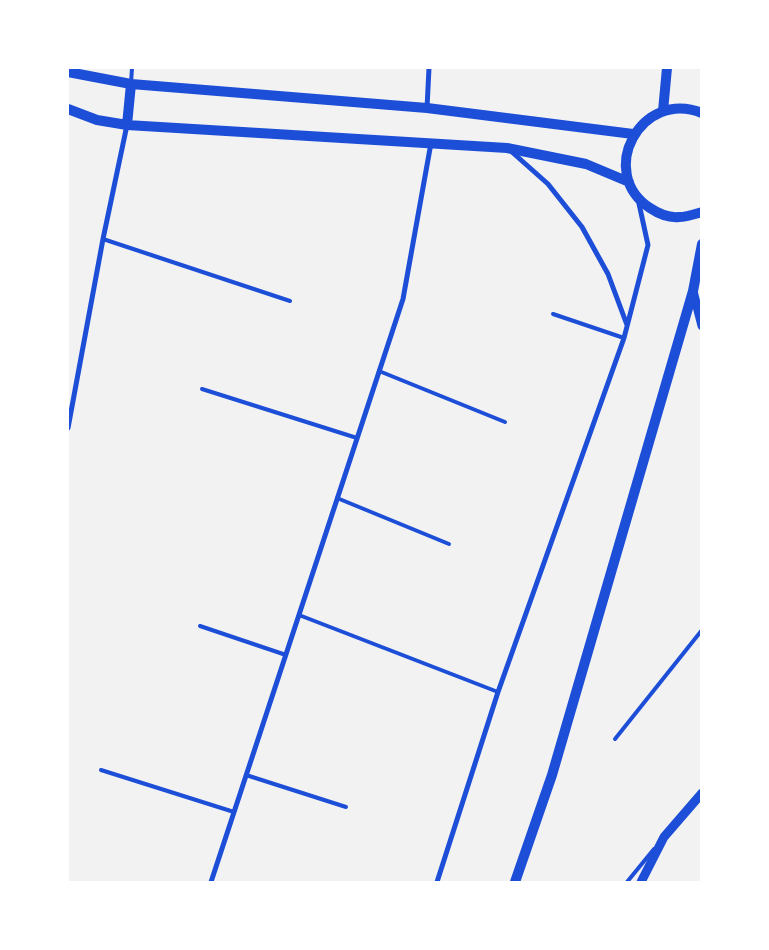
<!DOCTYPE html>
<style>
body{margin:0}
#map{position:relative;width:769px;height:950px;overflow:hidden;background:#f2f2f2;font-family:"Noto Serif",serif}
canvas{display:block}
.frame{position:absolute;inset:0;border:69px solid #fff;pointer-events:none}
</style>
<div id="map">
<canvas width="769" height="950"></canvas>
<div class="frame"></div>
</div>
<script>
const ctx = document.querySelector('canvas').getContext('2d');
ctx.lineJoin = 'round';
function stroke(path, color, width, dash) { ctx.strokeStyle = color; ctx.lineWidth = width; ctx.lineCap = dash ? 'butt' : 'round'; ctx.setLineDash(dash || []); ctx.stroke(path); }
stroke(new Path2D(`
 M131 83 132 68
 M103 239 290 301
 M553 314 624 338
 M379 371 505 422
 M202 389 357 438
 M337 498 449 544
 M299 615 498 692
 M200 626 286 655
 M615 739 702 630
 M101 770 234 812
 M246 775 346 807
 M627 882 654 849`), '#1d4ed8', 4);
stroke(new Path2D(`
 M427 108 429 68
 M512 152 548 184 582 227 608 274 627 325
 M68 428 103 239 127 125
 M211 882 403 299 431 143
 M437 882 498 692 624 338 648 245 638 199`), '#1d4ed8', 5);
stroke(new Path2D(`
 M693 291 702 326
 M641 882 664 837 702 793`), '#1d4ed8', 9);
stroke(new Path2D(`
 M68 72 131 84 427 108 633 134
 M68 109 97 120 127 125 507 148 586 164 629 182
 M663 111 667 68
 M702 113C641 88 596 173 650 208 659 214 669 218 679 217 686 217 695 214 702 212
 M127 125 131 84
 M515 882 552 775 693 291 702 244`), '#1d4ed8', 10);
</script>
